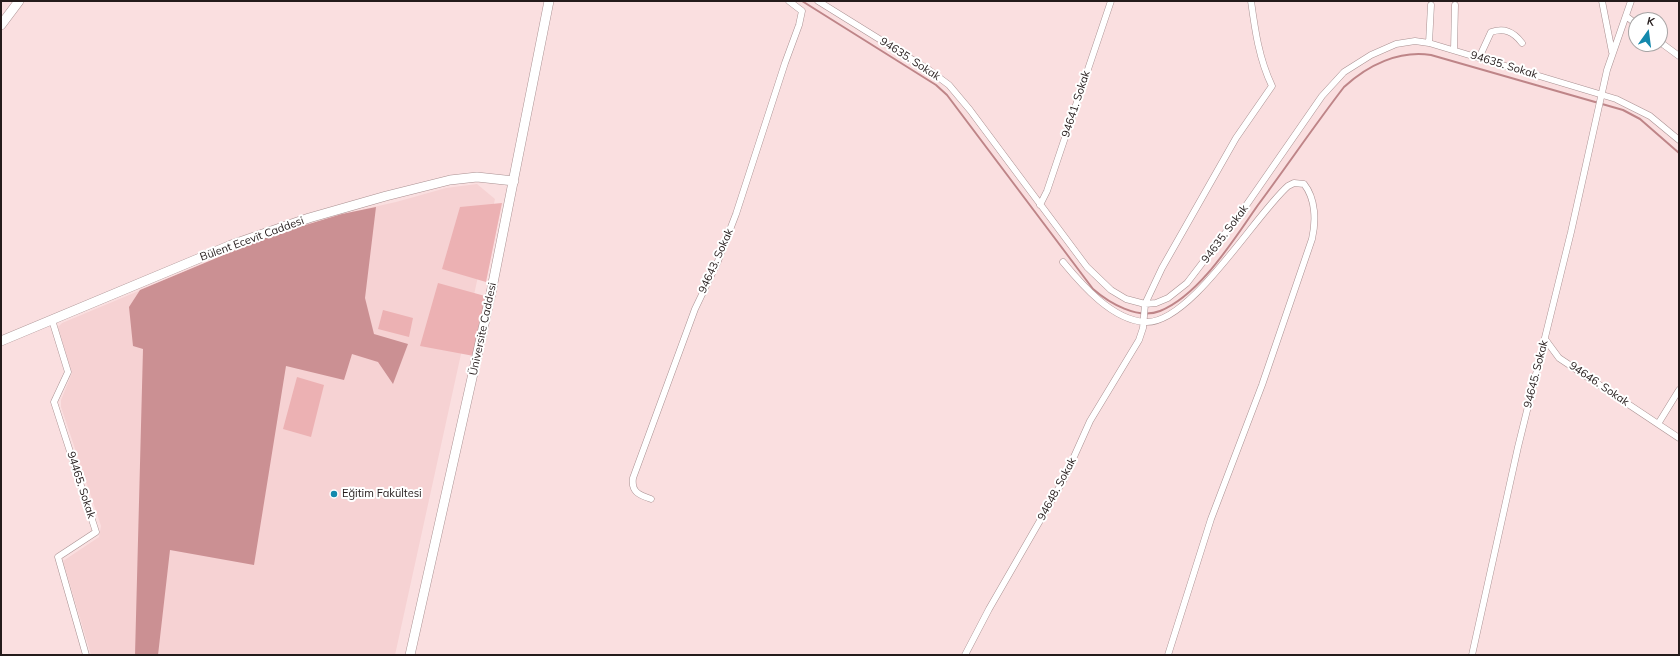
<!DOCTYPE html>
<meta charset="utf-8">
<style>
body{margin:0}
#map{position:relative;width:1680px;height:656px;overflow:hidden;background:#fadfe0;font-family:Mulish,sans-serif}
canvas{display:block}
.frame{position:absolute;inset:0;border:2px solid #241b1b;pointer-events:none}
.north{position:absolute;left:1628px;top:12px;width:40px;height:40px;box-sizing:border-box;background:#fff;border:1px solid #a7a4a4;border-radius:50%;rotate:14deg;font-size:11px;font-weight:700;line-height:16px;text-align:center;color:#241b1b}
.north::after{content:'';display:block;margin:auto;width:14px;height:18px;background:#1389ad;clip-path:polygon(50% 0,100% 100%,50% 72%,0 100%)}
</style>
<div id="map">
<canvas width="1680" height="656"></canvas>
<div class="frame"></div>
<div class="north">K</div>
</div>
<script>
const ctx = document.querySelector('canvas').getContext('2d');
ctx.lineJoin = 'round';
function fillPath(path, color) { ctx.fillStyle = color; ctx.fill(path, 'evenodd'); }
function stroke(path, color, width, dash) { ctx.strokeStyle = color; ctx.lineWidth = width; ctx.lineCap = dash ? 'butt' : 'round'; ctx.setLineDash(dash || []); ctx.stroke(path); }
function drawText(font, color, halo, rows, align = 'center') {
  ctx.font = font + ' Mulish,sans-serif'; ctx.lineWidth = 4; ctx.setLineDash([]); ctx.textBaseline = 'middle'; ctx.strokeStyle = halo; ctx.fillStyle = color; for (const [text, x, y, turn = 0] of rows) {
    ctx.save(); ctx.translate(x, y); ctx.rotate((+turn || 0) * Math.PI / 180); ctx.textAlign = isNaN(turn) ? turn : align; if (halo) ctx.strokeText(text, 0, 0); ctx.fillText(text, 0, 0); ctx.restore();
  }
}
fillPath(new Path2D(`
 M477 184 495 199 395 655H91L63 561 99 537 101 526 61 407V400L72 373 58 327 62 323 270 236 342 214 396 202 446 188Z`), '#f6d2d3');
fillPath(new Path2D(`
 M502 203 486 282 442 269 460 207Z
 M438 283 485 296 474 356 420 346Z
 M383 310 413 318 409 337 378 329Z
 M297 377 324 385 311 437 283 429Z`), '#ecb1b3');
fillPath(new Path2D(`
 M376 207 365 298 374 334 408 344 393 384 378 362 352 354 344 380 286 366 254 565 170 550 158 655H135L143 349 133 346 129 307 140 290 269 236 342 214Z`), '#cb9093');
stroke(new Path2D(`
 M802 1 936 85 947 95 1093 289C1109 303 1138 320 1160 311 1200 295 1234 239 1258 205 1287 166 1314 126 1344 87 1368 65 1399 50 1431 55L1623 110 1640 119 1679 153`), '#be8588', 2);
const street = new Path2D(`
 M818 1 929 70 949 85 970 110 1087 267 1111 290 1126 299 1145 304 1156 303 1168 298 1187 283 1245 207 1322 96 1344 72 1371 55 1396 44 1415 41 1429 43 1616 99 1650 116 1679 140
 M1602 1 1612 52
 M1626 16 1636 24
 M1660 42 1679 56
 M1429 43 1431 5
 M1454 50 1455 5
 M1479 58 1491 32C1504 28 1513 31 1522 43
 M1040 205 1047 191 1111 1
 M1063 262C1082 285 1112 320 1145 322 1190 325 1255 215 1288 186L1294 183 1304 184C1316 199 1316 222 1312 239L1262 385 1211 519 1168 655
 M52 320 68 372 54 402 96 532 58 557 86 655
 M1545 339 1559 358 1679 438
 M1658 424 1679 390
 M651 499C639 495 631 492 633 478L695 309 718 261 736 214 785 63 799 25 802 11 789 1
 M965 655 989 609 1064 479 1090 421 1139 340 1143 328 1145 304 1162 268 1236 138 1272 86C1259 59 1255 30 1251 1
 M1472 655 1518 447 1571 232 1607 70 1631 1`);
const secondary = new Path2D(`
 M1 25 19 1
 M1 341 231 245 309 218 386 196 450 180 477 177 514 181
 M410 655 491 293 549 1`);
stroke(street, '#a99091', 7);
stroke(secondary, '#a99091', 10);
stroke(street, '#fff', 6);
stroke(secondary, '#fff', 9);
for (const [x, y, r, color] of [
 [334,494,4,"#1389ad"]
]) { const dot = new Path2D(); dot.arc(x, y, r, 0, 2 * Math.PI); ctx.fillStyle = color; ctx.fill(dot); stroke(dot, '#fff', 1.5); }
drawText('11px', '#241b1b', '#fff', [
 ["94635. Sokak",910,59,33],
 ["94635. Sokak",1504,65,17],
 ["94641. Sokak",1076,104,-72],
 ["94635. Sokak",1225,234,-53],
 ["Bülent Ecevit Caddesi",252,239,-20],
 ["94643. Sokak",716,261,-66],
 ["Üniversite Caddesi",483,329,-78],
 ["94645. Sokak",1536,374,-76],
 ["94646. Sokak",1599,384,34],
 ["94465. Sokak",81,485,72],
 ["94648. Sokak",1057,489,-62]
]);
drawText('11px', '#241b1b', '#fff', [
 ["Eğitim Fakültesi",342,494]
], 'left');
</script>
